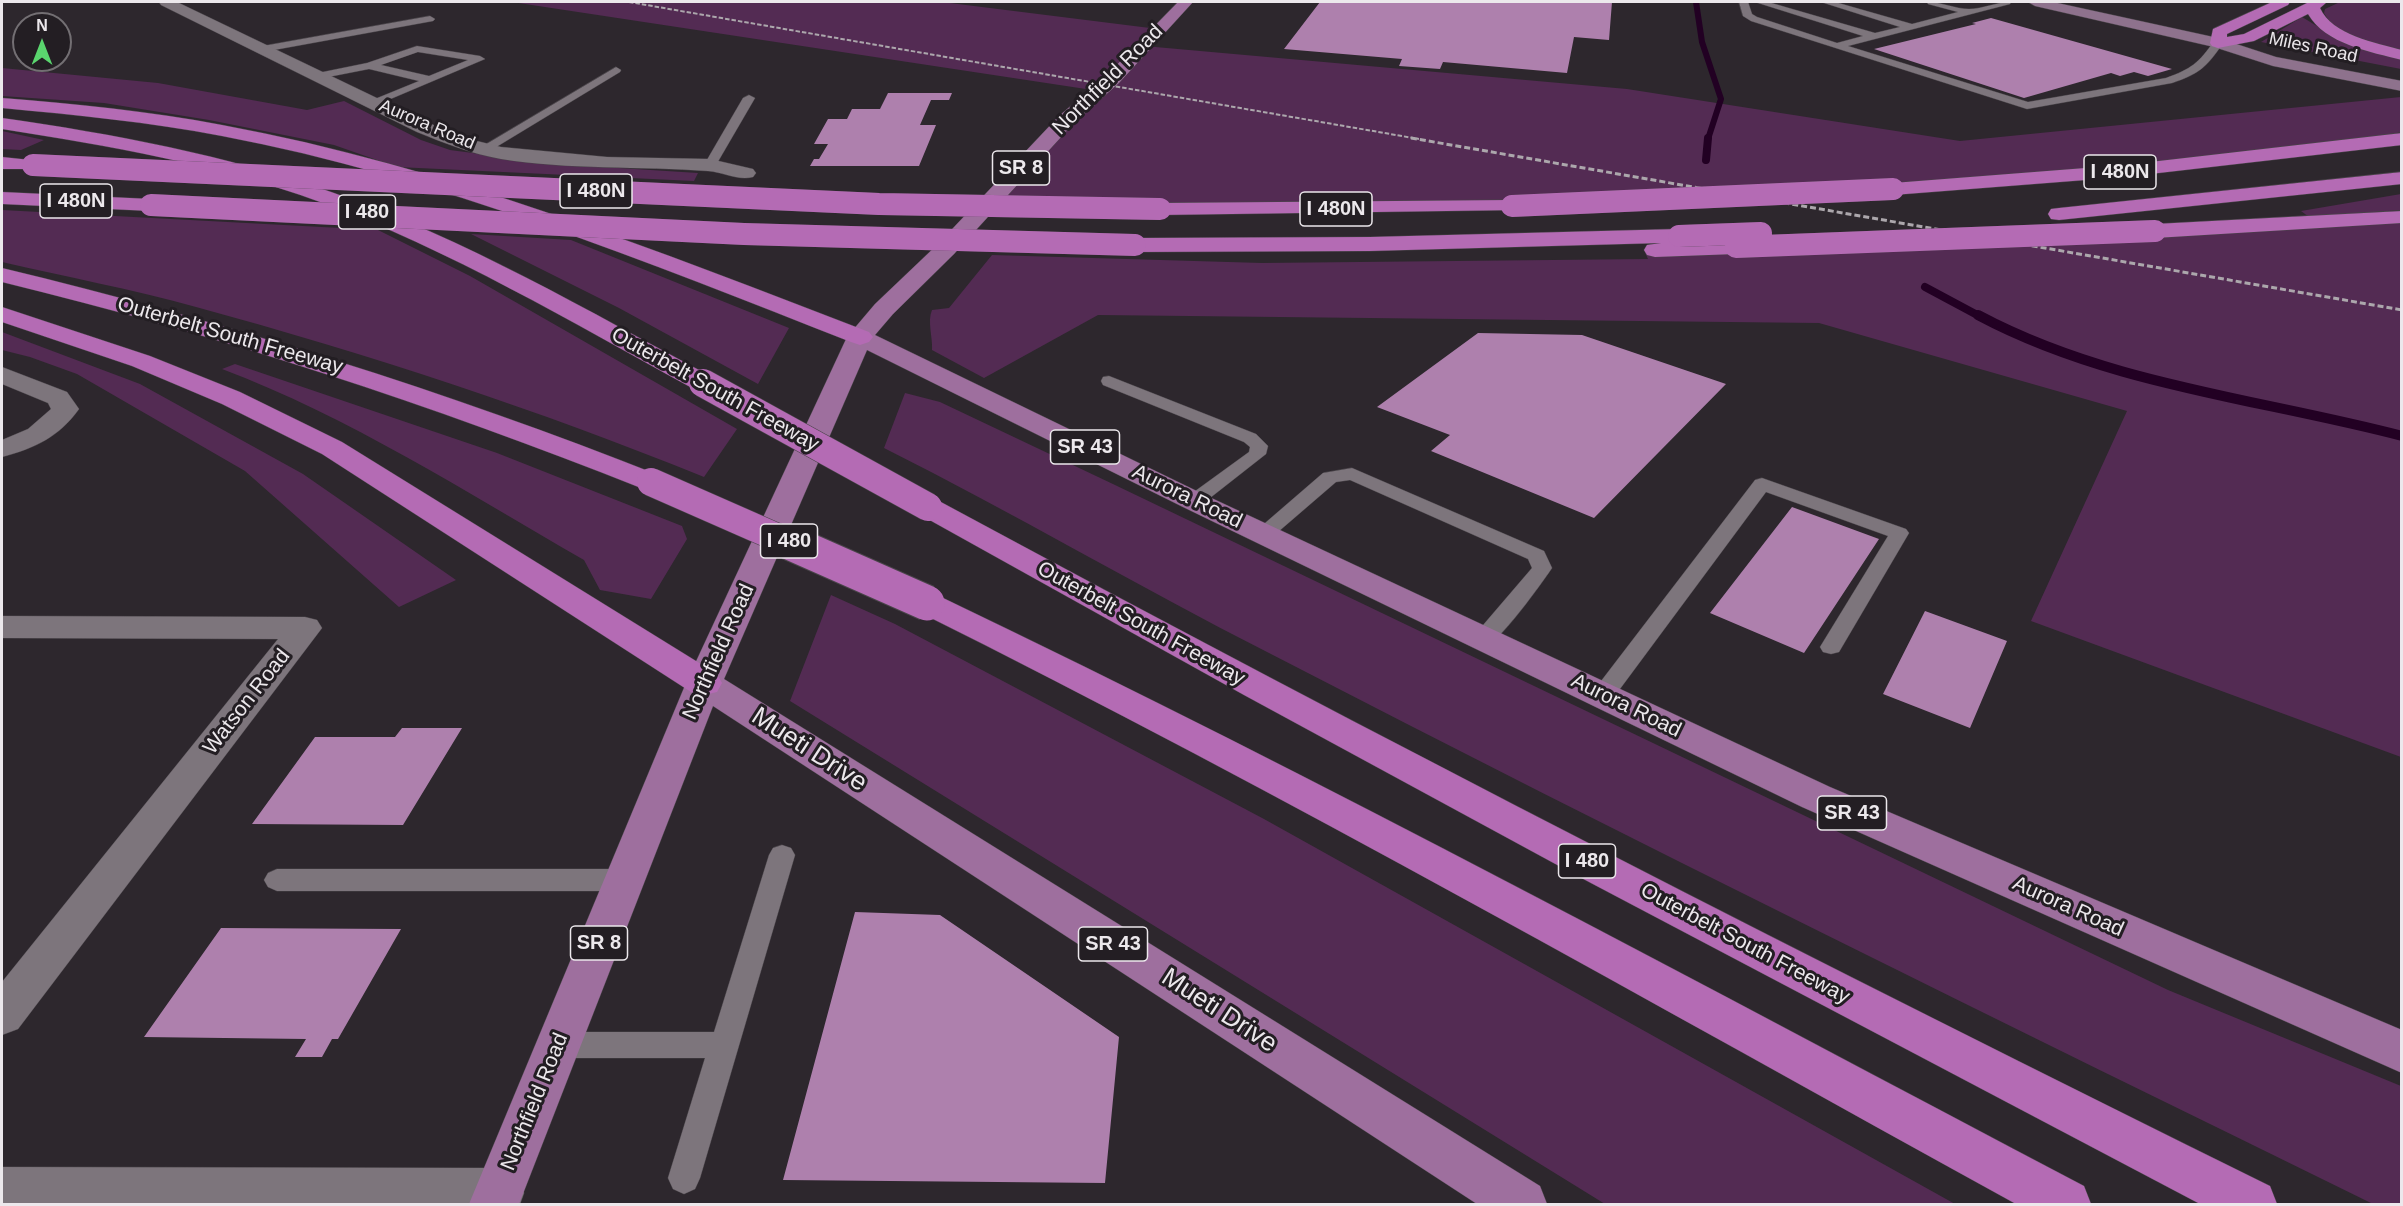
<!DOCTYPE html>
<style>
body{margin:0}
#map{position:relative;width:2403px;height:1206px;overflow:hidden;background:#2d272d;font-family:Helvetica,sans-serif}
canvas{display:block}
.frame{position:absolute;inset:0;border:3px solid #ece8ec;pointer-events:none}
.north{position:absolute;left:12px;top:12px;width:60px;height:60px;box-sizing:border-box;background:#231e23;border:2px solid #736f73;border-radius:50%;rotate:0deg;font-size:16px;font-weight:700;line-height:24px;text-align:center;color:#ece8ec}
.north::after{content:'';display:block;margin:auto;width:21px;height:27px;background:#5ad56e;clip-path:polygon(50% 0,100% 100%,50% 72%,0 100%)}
</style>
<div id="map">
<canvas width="2403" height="1206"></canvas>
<div class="frame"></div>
<div class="north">N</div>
</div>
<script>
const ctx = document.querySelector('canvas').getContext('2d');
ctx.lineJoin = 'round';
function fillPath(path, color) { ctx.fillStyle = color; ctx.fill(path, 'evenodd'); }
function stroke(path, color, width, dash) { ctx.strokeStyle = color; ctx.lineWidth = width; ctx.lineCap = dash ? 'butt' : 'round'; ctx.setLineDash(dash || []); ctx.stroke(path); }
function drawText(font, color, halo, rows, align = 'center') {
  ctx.font = font + ' Helvetica,sans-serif'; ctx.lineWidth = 6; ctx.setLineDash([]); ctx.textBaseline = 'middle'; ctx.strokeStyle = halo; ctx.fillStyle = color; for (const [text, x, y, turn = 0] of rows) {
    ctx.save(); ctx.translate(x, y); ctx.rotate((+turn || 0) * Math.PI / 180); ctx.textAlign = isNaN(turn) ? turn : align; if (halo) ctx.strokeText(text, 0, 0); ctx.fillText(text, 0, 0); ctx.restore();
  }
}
fillPath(new Path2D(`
 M512 2H942L1158 29 1144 46 1627 89 1960 141 2401 97V132L2345 147 2200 164 1700 199 981 210 1099 91Z
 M2340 2H2401V52C2378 44 2337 37 2324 13L2325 9Z
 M2302 17 2330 34 2401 58V69L2261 42Z
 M2 68 158 83 307 110 344 101 421 140 450 150 556 164 698 173 694 181 397 167 334 145 209 120 104 103 2 96Z
 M2 131 44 140 21 150 2 149Z
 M2401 194V210L2309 217 2301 211Z
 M2 210 378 230 470 276 737 429 704 477C539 410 369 354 196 307 132 289 66 277 2 262Z
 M2401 217V757L2031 621 2127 411 1819 323 1098 315 984 378 932 350C933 338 927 321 932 310L949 308 992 255 1262 263 1648 259 1644 250 1955 240Z
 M471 234 571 240 789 328 758 384 619 308Z
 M2 332 140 384 303 474 456 580 399 607 245 471 77 374 30 357 2 350Z
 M235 364 497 453 682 526 687 539 651 599 600 590 584 560C466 492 349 417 222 369Z
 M905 393 940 402 1115 485 2168 990 2401 1086V1204H2373C2004 1023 1634 842 1269 653 1139 587 1014 513 884 448Z
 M831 595 895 624 1264 819 1955 1204H1605L790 701Z`), '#532b53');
stroke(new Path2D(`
 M1696 2 1702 42 1721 99 1708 139`), '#220023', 6);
stroke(new Path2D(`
 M1706 160 1708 138
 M1925 287 1981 317`), '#220023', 8);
stroke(new Path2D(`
 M1978 315C2109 385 2261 399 2402 436`), '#220023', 10);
fillPath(new Path2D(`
 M1320 2H1612L1609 40 1574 37 1567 73 1443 62 1440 69 1399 66 1402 59 1284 49Z
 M1991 18 2172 69 2148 76 2134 72 2120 76 2111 73 2024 98 1874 49 1976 24 1972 23Z
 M888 93H952L949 100H931L920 125H936L919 166H810L814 159H819L828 144H814L828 119H847L852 109H880Z
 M1478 333 1582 335 1726 384 1594 518 1431 451 1450 435 1377 407Z
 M1792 507 1879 539 1804 653 1710 613Z
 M1925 611 2007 641 1970 728 1883 694Z
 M402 728H462L403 825 252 824 315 737H395Z
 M855 912 940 915 1119 1037 1105 1183 783 1180Z
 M221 928 401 929 338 1039H332L322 1057H295L306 1039 144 1037Z`), '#ae80ad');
const service = new Path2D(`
 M1739 2H1748L1752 14 1757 17 1837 43 1863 36 1755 2H1768L1875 33 1900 27 1821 2H1835L1912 24 1958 12 1928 4 1927 2C1941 2 1956 9 1969 9 1982 9 1997 2 2011 2L2010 4 1848 46 2028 102 2166 78C2191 69 2199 63 2214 41L2223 43C2207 67 2199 74 2172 83L2027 109 1751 21 1743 16Z
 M430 16 435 19 433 21 263 52 258 49 263 46Z
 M417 46 480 56 485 59 374 106 368 103 370 101 419 81 369 69 318 79 313 76 318 73 367 63ZM418 52 468 60 429 76 381 65Z
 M616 67 621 70 620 72 488 152 484 153 478 149Z
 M749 95 755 98 716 165 710 169 706 168 704 165 743 98Z
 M1109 376 1256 434 1268 446 1266 454 1201 505H1187L1184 501 1187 497 1249 452 1250 447 1244 442 1103 385 1101 381 1103 377Z
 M1352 468 1544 551 1552 568C1542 583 1503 637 1489 644 1484 646 1480 644 1475 643L1472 638 1532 568 1528 559 1350 480 1336 482 1271 538H1257L1254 534 1257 530 1323 473Z
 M1762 478 1906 529 1909 533 1839 652 1831 654 1823 652 1820 647 1888 536 1766 492 1611 701 1603 703 1595 701 1592 695 1595 689 1755 480Z
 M782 845 791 848 795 855 700 1178 695 1189 684 1194 673 1189 668 1178 705 1058H558L548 1054 543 1045 548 1036 558 1032H714L769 855 773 848Z
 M277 869H624L633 873 637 880 633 887 624 891H277L268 887 264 880 268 873Z`);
const minor = new Path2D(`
 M159 2H177L431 124 469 139 501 147 607 157 710 159 753 169 756 173 753 177C738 181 723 172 708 171 639 166 570 170 501 159 472 154 444 143 417 132L161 5Z
 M2 367 67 392 79 409C59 437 35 448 2 457V440L28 429 51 409 48 403 2 384Z
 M2 616 305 617 317 620 322 628 18 1029 2 1035V982L278 639 2 638Z`);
const tertiary = new Path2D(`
 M2 1167 499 1168 517 1175 524 1193 520 1204H2Z`);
const secondary = new Path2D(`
 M2028 2H2053L2218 38 2276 57 2402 81V91L2273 66 2214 47 2035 6Z`);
const primary = new Path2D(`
 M1178 2H1193L1119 83 1073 124 954 254 893 314 875 335 1205 495 1830 787 2402 1030V1073L1802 807 1183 507 867 350 724 679 1540 1186 1547 1204H1477L713 706 519 1204H469L686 683 847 337 875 304 938 244 1059 116 1107 75Z`);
const motorway = new Path2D(`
 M2272 2H2290L2288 5 2227 34V37L2244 34 2309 2H2327L2320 8C2332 35 2376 43 2402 50V60C2371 52 2325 44 2308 14L2254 41 2218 48 2212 46 2210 43 2213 29Z
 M2 98C76 104 149 111 222 125 445 166 658 251 869 332L873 337 869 342 860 345 851 342C647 262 439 177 222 136 149 122 76 115 2 108Z
 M2 118C114 134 226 155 334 193 466 239 588 311 712 377L716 383 712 389 703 391 694 389C571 322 451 250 320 202 217 164 109 146 2 129Z
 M2402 133V145L2124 177 1893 195 1886 193 1883 189 1886 185 1893 183 2124 165Z
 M2 157 40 161 43 165 40 169H2Z
 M2402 172V184L2059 220 2051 219 2048 214 2051 209 2059 208Z
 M2 192 151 199 158 201 162 205 158 209 151 211 2 204Z
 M1512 200 1519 202 1523 206 1519 210 1160 215 1153 213 1149 209 1153 205 1160 203Z
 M2402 211V223L2155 238 2147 236 2144 231 2147 226 2155 224Z
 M1679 229 1687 231 1690 236 1687 241 1680 242 1736 240 1744 242 1747 247 1744 252 1736 254 1655 257 1647 255 1644 250 1647 245 1661 243 1370 251 1135 252 1127 250 1124 245 1127 240 1135 238 1370 237Z
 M2 268C227 322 446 391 661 476L666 482 661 488 651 491 641 488C432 405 220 335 2 282Z
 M2 307 150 356 240 392 342 442 717 674 722 683 717 692 704 695 691 692 322 454 222 404 132 366 2 322Z
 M928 498 939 501C1378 738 1822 965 2270 1186L2277 1204H2200L1572 873 1244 695 917 513 913 507 917 501Z
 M927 592 939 596C1326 781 1704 986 2084 1186L2091 1204H2016C1651 1003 1289 796 915 610L910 603 915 596Z`);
stroke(service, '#494449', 1);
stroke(minor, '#494449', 1);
stroke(tertiary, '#494449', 1);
stroke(secondary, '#494449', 1);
stroke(primary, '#494449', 1);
stroke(motorway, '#494449', 1);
fillPath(service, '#7d757c');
fillPath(minor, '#7d757c');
fillPath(tertiary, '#7d757c');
fillPath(secondary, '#8e728d');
fillPath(primary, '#9e6f9e');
fillPath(motorway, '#b46bb4');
stroke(new Path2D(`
 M629 2 1419 139`), '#aca7ac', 2, [4.5, 2]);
stroke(new Path2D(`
 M1411 138 2402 310`), '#aca7ac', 3, [6, 3]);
const motorwayBridgeFar2 = new Path2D(`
 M33 165 879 204 1160 209
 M151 205 744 234 1135 245
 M1512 206 1893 189
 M1679 236 1761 233
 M1736 247 2155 231`);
const motorwayBridgeFar1 = new Path2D(`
 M703 383 928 507
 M651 482 792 544`);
const motorwayBridge = new Path2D(`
 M789 542 927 603`);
stroke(motorwayBridgeFar2, '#494449', 22, []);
stroke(motorwayBridgeFar1, '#494449', 29, []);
stroke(motorwayBridge, '#494449', 37, []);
stroke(motorwayBridgeFar2, '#b46bb4', 22);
stroke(motorwayBridgeFar1, '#b46bb4', 28);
stroke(motorwayBridge, '#b46bb4', 35);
drawText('18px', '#ece8ec', '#231e23', [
 ["Miles Road",2313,48,12],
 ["Aurora Road",427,125,23]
]);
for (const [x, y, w] of [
 [1021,168,57],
 [2120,172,72],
 [596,191,72],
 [76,201,72],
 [1336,209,72],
 [367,212,57],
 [1085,447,69],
 [789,541,57],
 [1852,813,69],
 [1587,861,57],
 [599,943,57],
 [1113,944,69]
]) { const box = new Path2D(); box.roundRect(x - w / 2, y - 17, w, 34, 4.5); ctx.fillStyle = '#231e23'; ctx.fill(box); stroke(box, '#ece8ec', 1.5); }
drawText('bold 20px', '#ece8ec', null, [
 ["SR 8",1021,168],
 ["I 480N",2120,172],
 ["I 480N",596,191],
 ["I 480N",76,201],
 ["I 480N",1336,209],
 ["I 480",367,212],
 ["SR 43",1085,447],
 ["I 480",789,541],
 ["SR 43",1852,813],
 ["I 480",1587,861],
 ["SR 8",599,943],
 ["SR 43",1113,944]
]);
drawText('21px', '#ece8ec', '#231e23', [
 ["Northfield Road",1108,80,-45],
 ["Outerbelt South Freeway",230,336,16],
 ["Outerbelt South Freeway",715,390,29],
 ["Aurora Road",1187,497,26],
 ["Outerbelt South Freeway",1141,624,29],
 ["Northfield Road",719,652,-66],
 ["Watson Road",247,702,-52],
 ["Aurora Road",1626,706,26],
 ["Aurora Road",2068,907,24],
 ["Outerbelt South Freeway",1745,944,28],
 ["Northfield Road",535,1102,-68]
]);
drawText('26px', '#ece8ec', '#231e23', [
 ["Mueti Drive",809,750,33],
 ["Mueti Drive",1219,1011,33]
]);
</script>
